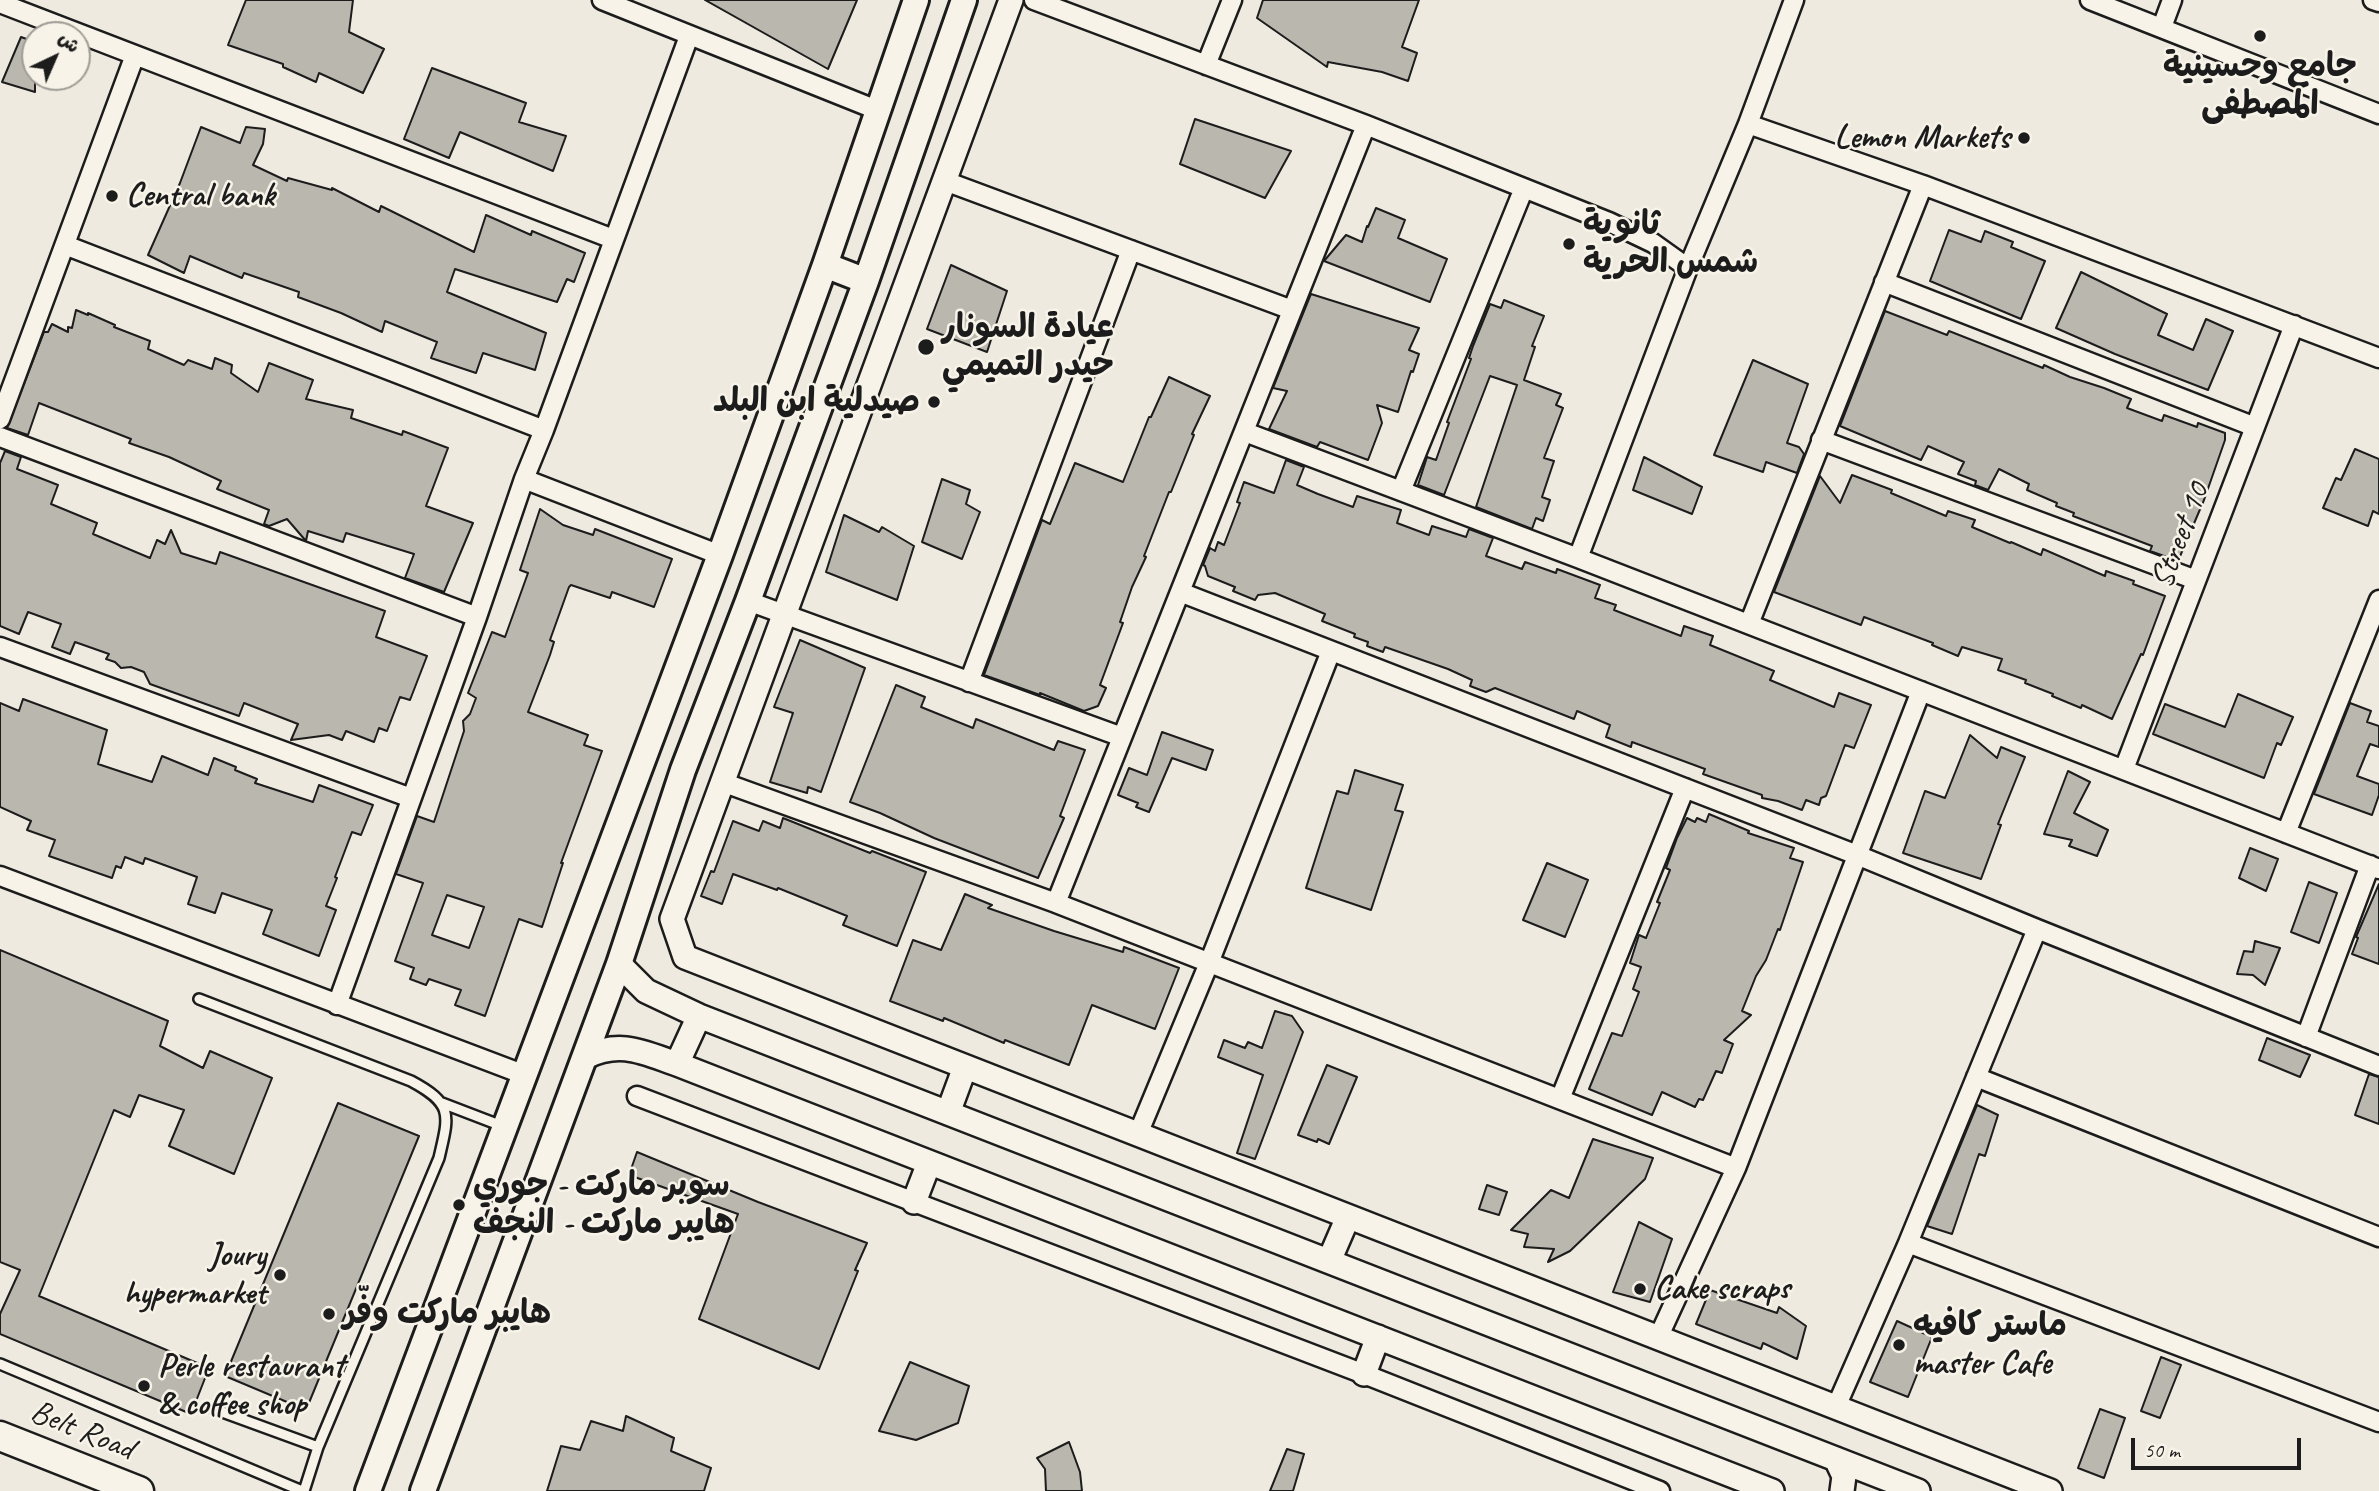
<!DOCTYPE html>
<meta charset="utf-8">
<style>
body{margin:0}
#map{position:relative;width:2379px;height:1491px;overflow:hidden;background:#eeeae0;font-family:Caveat,"Playpen Sans Arabic",sans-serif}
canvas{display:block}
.north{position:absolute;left:21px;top:21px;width:70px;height:70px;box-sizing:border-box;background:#f7f3e8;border:2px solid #9f9d96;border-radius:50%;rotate:44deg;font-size:19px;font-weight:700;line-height:28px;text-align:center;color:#1c1c1c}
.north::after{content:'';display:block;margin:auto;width:24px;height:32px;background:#1c1c1c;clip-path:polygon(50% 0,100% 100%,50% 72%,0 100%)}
.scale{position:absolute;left:2131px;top:1438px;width:170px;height:32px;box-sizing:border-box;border:4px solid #1c1c1c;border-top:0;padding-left:9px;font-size:21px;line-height:24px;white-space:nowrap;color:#1c1c1c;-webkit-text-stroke:5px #f7f3e8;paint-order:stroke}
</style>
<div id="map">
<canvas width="2379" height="1491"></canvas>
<div class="north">ش</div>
<div class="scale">50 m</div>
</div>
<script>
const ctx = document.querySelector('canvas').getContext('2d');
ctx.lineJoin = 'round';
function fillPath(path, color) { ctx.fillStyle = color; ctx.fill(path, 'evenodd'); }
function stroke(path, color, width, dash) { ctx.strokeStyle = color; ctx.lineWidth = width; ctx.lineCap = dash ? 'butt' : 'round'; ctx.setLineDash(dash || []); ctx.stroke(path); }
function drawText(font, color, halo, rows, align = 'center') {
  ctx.font = font + ' Caveat,"Playpen Sans Arabic",sans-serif'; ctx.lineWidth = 5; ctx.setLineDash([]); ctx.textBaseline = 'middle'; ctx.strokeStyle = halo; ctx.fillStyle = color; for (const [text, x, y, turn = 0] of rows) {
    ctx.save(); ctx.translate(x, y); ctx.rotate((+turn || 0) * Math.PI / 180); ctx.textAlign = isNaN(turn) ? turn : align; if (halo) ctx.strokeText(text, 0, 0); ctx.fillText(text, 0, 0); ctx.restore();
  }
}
const building = new Path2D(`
 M246 0H353L349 32 384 49 363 93 319 73 316 82 283 67V64L228 45Z
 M705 0H857L828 69Z
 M1263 0H1419L1402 47 1417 53 1408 81 1382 72 1328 62 1327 67 1257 18Z
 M21 37 35 42V92L2 82Z
 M432 68 526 103 519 122 566 136 553 171 460 132 449 158 404 139Z
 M1195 119 1291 151 1265 198 1180 164Z
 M201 127 240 143 246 127 265 129 263 144 253 165 287 181 288 178 332 190V188L379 212 381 206 474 252 486 215 531 235 532 231 585 253 574 282 567 279 557 302 455 269 447 292 546 333 535 370 483 353 476 373 431 358 437 342 385 321 382 332 341 313 298 297 299 292 244 273 242 278 190 256 184 273 148 255 180 183Z
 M1376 208 1405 220 1398 238 1447 259 1430 302 1324 261 1346 235 1362 242 1367 226 1368 227Z
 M1949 230 1981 242 1985 231 2013 242 2011 247 2045 261 2021 319 1930 281Z
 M951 265 1007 291 987 352 927 329Z
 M2081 272 2167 314 2158 335 2193 350 2206 319 2233 331 2208 390 2115 354 2056 328Z
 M1311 294 1419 328 1409 350 1419 354 1413 372 1411 371 1398 412 1377 405 1382 423 1368 460 1320 442 1317 447 1269 429 1287 391 1273 388Z
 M1504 300 1544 316 1532 346 1535 347 1524 380 1561 394 1556 405 1563 408 1544 458 1554 461 1542 497 1550 500 1543 521 1536 518 1532 529 1476 507 1517 385 1490 376 1444 495 1418 485 1427 457 1436 460 1449 423 1447 422 1471 359 1469 358 1473 346 1490 304 1501 308Z
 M76 310 88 315V313L115 325 114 327 150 341 148 349 184 365 188 360 212 369 215 358 232 365 231 373 258 392 269 363 313 380 306 399 353 410 351 418 402 435 403 431 448 448 426 506 473 523 444 592 405 578 414 554 346 533 343 542 308 531 306 541 287 519 269 526 264 524 269 510 217 489 221 481 169 457 129 443 131 439 39 403 28 435 7 428 44 332H48L52 324 68 332V327L72 328Z
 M1885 311 1947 335 1949 331 2043 368 2044 365 2070 377 2104 388 2131 399 2127 408 2162 421 2164 415 2197 427 2198 423 2225 433V440L2204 500 2178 561 2150 551 2152 546 2073 516 2074 513 2056 506 2057 503 2027 490 2029 484 1999 469 1988 490 1975 485 1976 481 1958 474 1964 462 1928 446 1921 460 1840 426Z
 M1753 360 1808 384 1787 443 1799 447 1804 454 1797 473 1766 462 1763 472 1714 455Z
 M1169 377 1210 396 1192 434 1194 435 1171 492H1169L1144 556 1146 557 1132 587 1120 622 1123 623 1100 685 1106 688 1098 706 1084 711 1040 693V695L984 675 1042 520 1050 524 1075 463 1123 482 1149 417H1151Z
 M2355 449 2379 459V514L2373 511 2368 526 2323 508 2336 478 2341 480Z
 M5 451 21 457 17 469 58 485 51 504 97 523 93 534 150 558 157 540 165 544 171 530 181 553 216 564 220 552 385 611 376 637 427 656 410 700 400 697 387 731 379 728 374 742 346 731 342 740 329 735 291 740 298 724 244 703 239 716 150 684 144 672 131 667 121 668 115 662 106 659 109 654 75 642 70 654 52 647 61 624 28 612 19 634 0 626V463Z
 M1644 457 1702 487 1692 514 1633 490Z
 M1286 460 1304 467 1297 485 1318 494 1353 507 1357 496 1401 510 1397 523 1429 535 1432 526 1466 537 1469 529 1493 538 1486 556 1522 569 1525 562 1556 573 1557 569 1600 585 1595 598 1616 605 1614 610 1681 636 1684 626 1713 636 1710 645 1774 671 1770 680 1834 707 1839 693 1871 705 1854 748 1845 745 1826 796 1821 798 1819 805 1806 800 1802 810 1778 801 1762 798V795L1703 774 1705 769 1632 742 1631 747 1606 737 1610 725 1577 711 1574 719 1495 688 1486 692 1470 686 1472 680 1448 669 1385 647 1383 652 1367 646 1368 642 1354 637 1355 634 1322 621 1325 614 1275 593 1258 595 1255 600 1233 591 1235 587 1208 576 1205 566 1203 565 1210 548 1215 551 1218 542 1224 545 1240 503 1237 502 1244 482 1274 493Z
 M1852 475 1892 490 1891 493 1946 516 1948 511 1975 520 1972 527 2010 543 2011 542 2041 555 2043 549 2105 576 2106 571 2134 581 2133 584 2165 596 2143 655 2141 654 2112 719 2082 705 2081 708 2052 696 2053 694 2025 683 2026 680 1998 670 2002 659 1962 647 1958 656 1932 645 1933 643 1864 617 1861 625 1774 592 1820 476 1840 503Z
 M942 479 970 490 966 504 980 512 962 559 922 542Z
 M540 509 563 525 593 535 595 529 672 559 654 607 612 592 610 598 571 585 569 587 550 640 554 642 550 655 528 712 588 735 584 745 602 751 561 863H563L542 927 519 919 485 1016 455 1005 461 990 429 979 426 985 410 979 414 968 395 961 423 883 396 874 417 816 434 822 464 731 463 721 470 714 476 698 468 693 492 632 505 637 528 573 520 570ZM447 895 484 907 469 948 432 935Z
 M844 515 879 532 882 527 914 546 897 600 826 572Z
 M800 640 865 668 821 792 808 787 807 793 770 782 793 713 774 707Z
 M896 685 925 697 921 707 973 728 976 719 1054 750 1058 741 1085 750 1060 816 1064 818 1038 878 934 838 880 813 850 802Z
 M2238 694 2293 717 2281 745 2277 743 2264 778 2153 734 2165 704 2225 727Z
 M23 699 107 730 98 764 152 782 162 756 208 775 214 758 236 767 235 770 257 779 255 783 313 802 319 785 373 805 361 835 352 832 335 877 337 878 326 906 336 910 319 956 263 934 272 910 222 893 215 913 188 904 197 877 145 858 143 864 125 857 121 868 116 866 112 878 49 856 55 840 27 830 31 821 0 807V703L19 711Z
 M2350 703 2371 711 2367 722 2379 726V747L2370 744 2357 776 2379 784V795L2372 815 2314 794Z
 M1162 732 1213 750 1206 770 1172 758 1149 812 1136 807 1138 803 1118 795 1129 768 1147 775Z
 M1970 735 1997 758 2001 747 2025 757 1998 824 2001 825 1981 879 1903 853 1925 791 1945 798Z
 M1355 770 1403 785 1395 810 1403 812 1371 910 1306 888 1337 791 1348 794Z
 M2068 771 2090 782 2074 813 2108 830 2097 856 2069 846 2072 840 2044 834Z
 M1709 814 1749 831 1748 833 1794 848 1790 858 1803 862 1780 930 1778 929 1766 960 1756 976 1742 1011 1751 1015 1724 1040 1733 1044 1722 1073 1716 1071 1703 1100 1699 1099 1695 1107 1662 1092 1652 1115 1589 1089 1612 1033 1622 1036 1639 992 1633 989 1641 967 1630 963 1639 935 1646 938 1660 903 1657 902 1670 870 1666 868 1677 838 1687 818 1695 822 1697 818 1706 822Z
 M783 818 870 853 872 851 926 872 897 946 843 925 847 916 778 888 777 890 733 874 722 904 701 896 711 871 714 872 733 821 759 831 763 821 780 828Z
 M2250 848 2278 859 2266 891 2239 878Z
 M1547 863 1588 880 1565 937 1523 920Z
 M2309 882 2337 893 2319 943 2291 932Z
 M2379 884V964L2352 954 2358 938 2356 937Z
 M965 894 992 905 988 908 1054 931 1123 952 1124 947 1179 968 1155 1029 1092 1005 1069 1065 1005 1040 1004 1043 944 1018 943 1021 890 1001 913 940 941 950Z
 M2255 941 2280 948 2265 985 2253 975 2237 974 2244 951 2253 952Z
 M0 950 168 1021 160 1046 203 1068 210 1051 272 1078 234 1174 169 1146 184 1110 139 1095 130 1117 114 1110 39 1296 209 1368 191 1414 0 1334V1314L20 1270 0 1262Z
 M1275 1011 1292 1016 1303 1032 1255 1159 1237 1153 1263 1075 1218 1057 1224 1040 1245 1048 1248 1042 1262 1048Z
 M2267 1038 2310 1055 2300 1077 2259 1060Z
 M1327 1065 1357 1077 1329 1144 1318 1139 1317 1142 1298 1135Z
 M2369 1074 2379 1077V1124L2355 1115Z
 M338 1103 419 1136 306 1410 225 1376Z
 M1977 1105 1998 1115 1985 1156 1979 1154 1952 1234 1927 1226Z
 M1593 1139 1653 1158 1645 1179 1570 1251 1548 1262 1554 1249 1524 1247 1528 1234 1511 1230 1551 1190 1569 1198Z
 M637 1152 758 1202 867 1243 855 1270 858 1271 819 1369 699 1319 738 1214 629 1175Z
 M1487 1185 1507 1192 1499 1215 1479 1209Z
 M1639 1222 1672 1239 1650 1302 1613 1292Z
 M1710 1290 1777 1313 1779 1307 1806 1326 1797 1359 1763 1343 1761 1349 1696 1324Z
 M1897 1321 1932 1337 1908 1397 1870 1382Z
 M2161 1357 2181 1365 2160 1418 2141 1411Z
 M910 1362 969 1386 958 1423 916 1440 879 1431Z
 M2100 1409 2125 1418 2104 1478 2078 1468Z
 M626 1416 674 1438 671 1451 711 1468 704 1491H547L561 1446 580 1450 591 1421 623 1431Z
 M1069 1442 1080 1472 1082 1491H1046L1045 1469 1037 1458Z
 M1287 1449 1304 1454 1293 1491H1270Z`);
fillPath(building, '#bab7af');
stroke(building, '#1c1c1c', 2);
const service = new Path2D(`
 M199 999 411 1081C454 1104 449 1115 439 1158L318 1447 304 1491
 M442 1103 502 1126
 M0 1364 302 1491
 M214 1409 318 1447`);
const minor = new Path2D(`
 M602 0 877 110
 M1034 0 1366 125 1609 222 1653 243 1688 268
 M2090 0 2379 114
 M2373 0 2379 2
 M0 3 613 239
 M2162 27 2172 0
 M1206 65 1232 0
 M1748 124 1923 185 2379 358
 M945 181 1292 310
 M65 245 544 430
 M1884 282 2255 427
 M0 419 135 55
 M1245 432 1578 558 2379 869
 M0 437 477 617
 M1821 440 2196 580
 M524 479 720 555
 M1401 491 1524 188
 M1578 558 1688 268 1748 124 1794 0
 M1180 592 1857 855 2037 929 2379 1066
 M748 601 1122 737
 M1749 624 1923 185
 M0 647 411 798
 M969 682 1131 250
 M2124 769 2294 325
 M722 782 1056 903 1736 1168
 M2286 833 2379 600
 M0 876 525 1075
 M1056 903 1366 125
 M337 1005 477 617 524 479 544 430 689 36
 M2306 1037 2370 865
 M1976 1077 2379 1237
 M637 1096 1364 1374 1660 1491
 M1560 1099 1685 788
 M1138 1134 1209 963 1331 651
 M1908 1243 2379 1422
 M1658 1338 1736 1168 1921 691
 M1836 1407 1908 1243 2037 929`);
const tertiary = new Path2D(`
 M1011 0 672 919 685 957 2050 1491
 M619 964 646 991 699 1016 1918 1491
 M585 1057C621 1040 642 1052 677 1064L1772 1491
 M677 1064 699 1016
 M948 1113 965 1067
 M914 1202 929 1163
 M1329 1261 1348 1217
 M1364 1374 1378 1337
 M1836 1459 1844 1476 1842 1491`);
const secondary = new Path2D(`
 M825 265 866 281
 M368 1491 720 555 825 265 916 0
 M423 1491 619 964 683 770 748 601 866 281 964 0`);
const primary = new Path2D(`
 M0 1436 139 1491`);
stroke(service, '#1c1c1c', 14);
stroke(minor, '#1c1c1c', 23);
stroke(tertiary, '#1c1c1c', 28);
stroke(secondary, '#1c1c1c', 30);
stroke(primary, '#1c1c1c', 33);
stroke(service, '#f7f3e8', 9);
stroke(minor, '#f7f3e8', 18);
stroke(tertiary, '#f7f3e8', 23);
stroke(secondary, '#f7f3e8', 24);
stroke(primary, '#f7f3e8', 28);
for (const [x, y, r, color] of [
 [2260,36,7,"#1c1c1c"],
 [2024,138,7,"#1c1c1c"],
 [112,196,7,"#1c1c1c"],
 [1569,244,7,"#1c1c1c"],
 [926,347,9,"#1c1c1c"],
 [934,402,7,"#1c1c1c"],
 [459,1205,7,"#1c1c1c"],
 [280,1275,7,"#1c1c1c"],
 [1640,1289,7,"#1c1c1c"],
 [329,1314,7,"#1c1c1c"],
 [1899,1345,7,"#1c1c1c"],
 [144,1386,7,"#1c1c1c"]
]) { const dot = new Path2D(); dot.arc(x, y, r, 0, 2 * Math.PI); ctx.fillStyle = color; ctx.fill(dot); stroke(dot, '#f7f3e8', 2.5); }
drawText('bold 33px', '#1c1c1c', '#f7f3e8', [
 ["جامع وحسينية",2260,67,"center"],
 ["المصطفى",2260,105,"center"],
 ["Lemon Markets",2010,138,"right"],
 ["Central bank",126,196],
 ["ثانوية",1583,225],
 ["شمس الحرية",1583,263],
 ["عيادة السونار",942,328],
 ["حيدر التميمي",942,366],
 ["صيدلية ابن البلد",920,402,"right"],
 ["سوبر ماركت - جوري",473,1186],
 ["هايبر ماركت - النجف",473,1224],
 ["Joury",266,1256,"right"],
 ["hypermarket",266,1294,"right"],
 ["Cake scraps",1654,1289],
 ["هايبر ماركت وفّر",343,1314],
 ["ماستر كافيه",1913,1326],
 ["master Cafe",1913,1364],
 ["Perle restaurant",158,1367],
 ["& coffee shop",158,1405]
], 'left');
drawText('33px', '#1c1c1c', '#f7f3e8', [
 ["Street 10",2181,536,-69],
 ["Belt Road",82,1431,22]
]);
</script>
